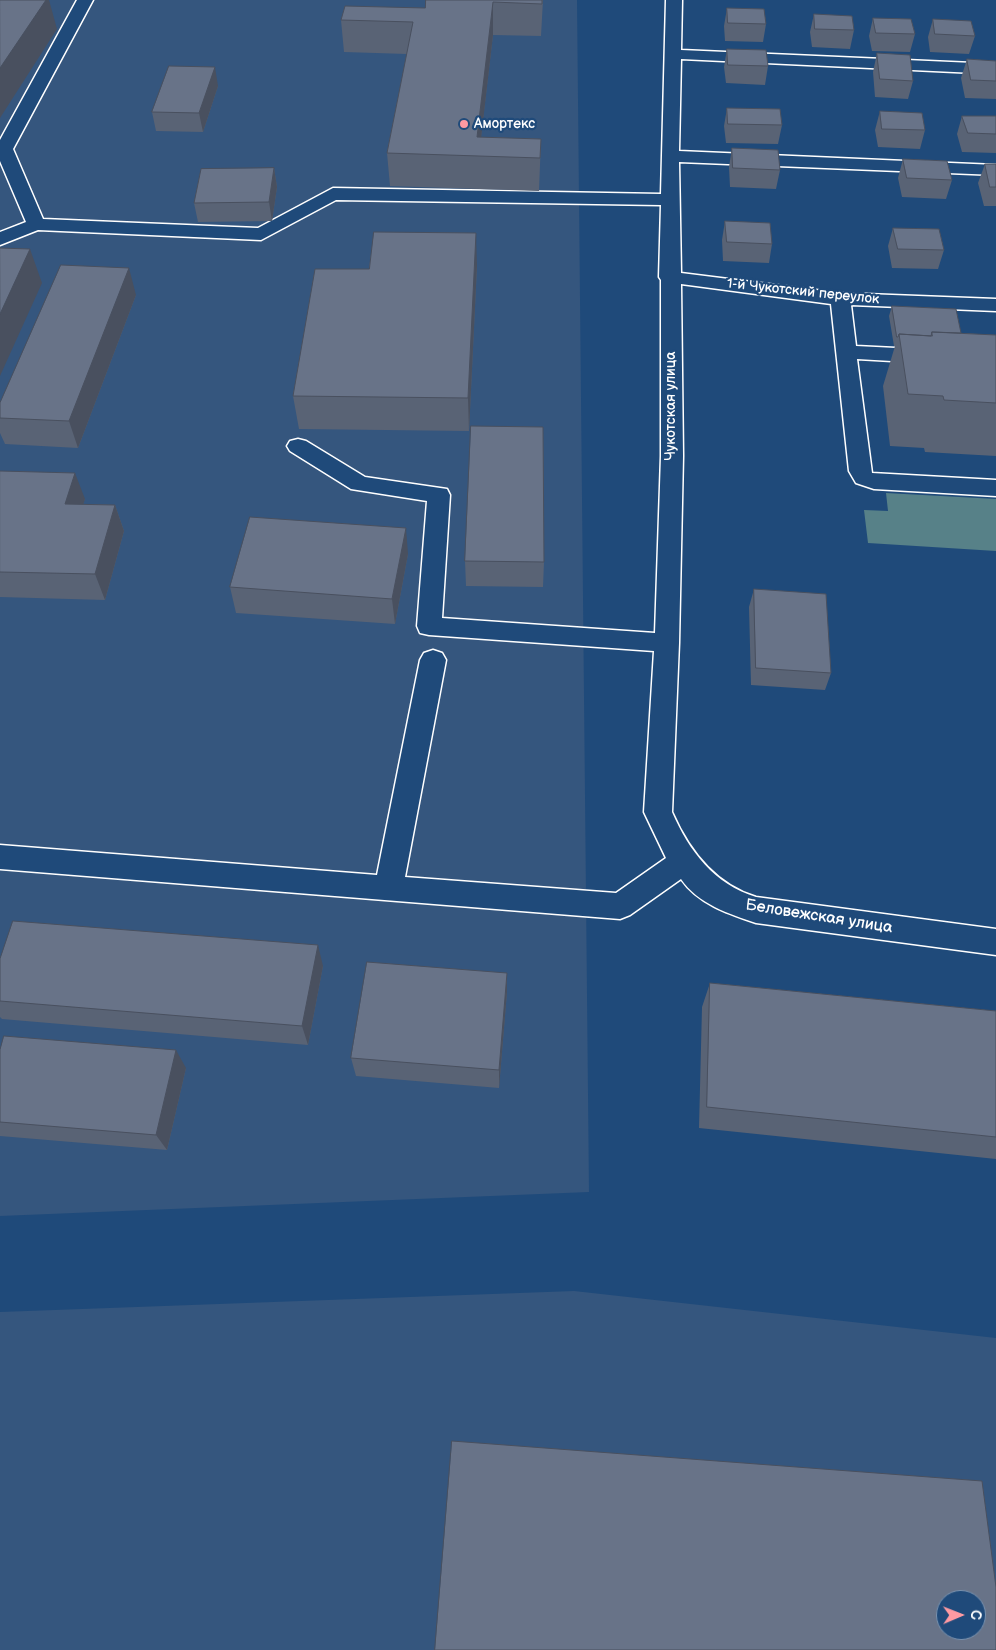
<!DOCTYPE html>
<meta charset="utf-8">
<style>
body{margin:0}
#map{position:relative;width:996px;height:1650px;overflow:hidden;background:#1f4a7a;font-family:"Balsamiq Sans",sans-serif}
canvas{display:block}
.north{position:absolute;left:936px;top:1590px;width:50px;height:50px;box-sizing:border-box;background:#1f4a7a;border:1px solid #7992af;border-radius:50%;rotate:89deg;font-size:14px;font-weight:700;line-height:20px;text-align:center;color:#fff}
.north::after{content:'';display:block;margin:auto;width:18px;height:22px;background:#ff9aa2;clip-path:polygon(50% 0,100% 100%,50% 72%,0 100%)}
</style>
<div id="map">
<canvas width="996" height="1650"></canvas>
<div class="north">С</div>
</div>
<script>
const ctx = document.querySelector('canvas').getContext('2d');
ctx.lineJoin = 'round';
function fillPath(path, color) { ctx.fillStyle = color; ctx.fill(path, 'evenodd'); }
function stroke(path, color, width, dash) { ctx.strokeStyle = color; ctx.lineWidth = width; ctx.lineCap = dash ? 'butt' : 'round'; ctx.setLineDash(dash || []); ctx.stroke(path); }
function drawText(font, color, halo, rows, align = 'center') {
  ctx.font = font + ' "Balsamiq Sans",sans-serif'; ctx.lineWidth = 4.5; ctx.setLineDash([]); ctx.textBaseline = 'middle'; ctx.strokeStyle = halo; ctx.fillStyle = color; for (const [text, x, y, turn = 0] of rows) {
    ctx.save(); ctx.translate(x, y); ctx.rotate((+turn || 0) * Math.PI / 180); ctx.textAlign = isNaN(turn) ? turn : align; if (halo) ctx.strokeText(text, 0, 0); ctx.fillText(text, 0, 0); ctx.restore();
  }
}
fillPath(new Path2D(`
 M0 0H577L589 1192 0 1216Z
 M574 1291 996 1338V1650H0V1312ZM946 1600H976V1630H946Z`), '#35567e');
fillPath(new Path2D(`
 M886 493 996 499V551L868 543 864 510 888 511Z`), '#578188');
const minor = new Path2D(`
 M77 0H93L13 149 43 219 258 228 333 188 661 194 666 0H682L681 50 996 64V74L681 59 679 151 996 165V175L679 162 681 273 840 293 996 299V311L851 305 856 346 996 353V367L857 359 872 473 996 480V496L874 489 856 483 849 471 831 304 681 284 683 456 679 643 672 812C689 851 714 884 756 897L996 929V955L756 923C729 914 698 904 681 879L630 915 620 919 0 869V845L377 875 420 660 424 653 433 650 442 653 446 660 405 877 616 893 666 858 644 812 654 651 429 635 420 633 417 626 427 501 351 489 290 451 287 446 290 441 298 439 306 441 365 477 447 489 450 495 442 618 655 633 661 456V280L659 277 661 205 336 200 261 240 38 230 0 245V232L26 222 0 161V140Z`);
stroke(minor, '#fff', 3);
fillPath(minor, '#1f4a7a');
fillPath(new Path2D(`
 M426 0H543L541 36 493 35 481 137 541 139 539 191 390 186 387 153 407 54 344 52 341 20 425 8Z
 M727 8 766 24 763 42 725 41 724 26Z
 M814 14 854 30 850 49 812 47 810 32Z
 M873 18 915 34 910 52 872 51 869 36Z
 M933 19 975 36 969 54 930 52 928 37Z
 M727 49 768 66 765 85 726 83 724 67Z
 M877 53 913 81 908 99 875 97 873 72Z
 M967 59 996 61V99L965 98 961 78Z
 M218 86 203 132 156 131 152 112Z
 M727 108 782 125 778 144 726 143 724 126Z
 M880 111 925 130 920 149 878 147 875 130Z
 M962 116H996V153L962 152 957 134Z
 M732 148 780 170 776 189 730 187 729 167Z
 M903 159 952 180 946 199 902 197 898 178Z
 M985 164H996V206H984L978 183Z
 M274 168 277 187 272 221 198 222 194 203Z
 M725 221 772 244 769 263 723 261 722 240Z
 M893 228 944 250 938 269 892 268 888 246Z
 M477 266 469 431 299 429 293 396 369 269Z
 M136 295 78 448 5 444 0 433V403Z
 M892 306 961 333 996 335V456L925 452 924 448 890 446 883 386 895 346H894L889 316Z
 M0 471 85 499 83 504 115 505 124 531 105 600 0 597Z
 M408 554 395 624 236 613 230 587Z
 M465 561 544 562 543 587 466 586Z
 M754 589 831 673 825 690 751 685 749 607Z
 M0 959 323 966 308 1045 2 1019 0 1017Z
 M507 973V992L499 1088 356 1076 351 1058Z
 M710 983 996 1011V1159L699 1128 702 1007Z
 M0 1050 186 1068 167 1150 0 1136Z`), '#596375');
fillPath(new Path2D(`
 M46 0H49L57 29 0 118V68Z
 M493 2V35L479 156 477 137Z
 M215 67 218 86 203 132 199 113Z
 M274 168 277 187 272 221 269 202Z
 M476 233 477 266 469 431 468 398Z
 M30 249 42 283 0 376V314Z
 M129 268 136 295 78 448 69 421Z
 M75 473 85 499 75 530 65 504Z
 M115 505 124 531 105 600 95 574Z
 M406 528 408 554 395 624 392 599Z
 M318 945 323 966 308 1045 302 1026Z
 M507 973V992L499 1088V1070Z
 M176 1050 186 1068 167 1150 156 1135Z`), '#49505f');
const building = new Path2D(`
 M0 0H46L0 68Z
 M426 0H542V4L493 2 477 137 541 139 540 158 387 153 413 22 341 20 345 6 425 8Z
 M727 8 764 9 766 24 728 23Z
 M814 14 852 16 854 30 815 29Z
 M873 18 911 19 915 34 876 33Z
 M933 19 971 21 975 36 935 34Z
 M727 49 766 50 768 66 728 65Z
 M877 53 910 55 913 81 880 79Z
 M967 59 996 61V81L971 80Z
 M169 66 215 67 199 113 152 112Z
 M727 108 780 109 782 125 728 124Z
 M880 111 922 113 925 130 882 129Z
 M962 116H996V134L968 133Z
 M732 148 778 150 780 170 733 168Z
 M903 159 947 161 952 180 907 178Z
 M985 164H996V187H990Z
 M274 168 269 202 194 203 201 169Z
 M725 221 770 223 772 244 727 242Z
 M893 228 939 229 944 250 898 249Z
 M374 232 476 233 468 398 293 396 315 269H369Z
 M0 248 30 249 0 314Z
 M61 265 129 268 69 421 0 418V403Z
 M892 306 956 309 961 333 932 332 931 336 899 334 898 337H897Z
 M932 332 996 335V403L944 400 943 396 908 394 899 334 932 336Z
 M471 426 543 427 544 562 465 561Z
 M0 471 75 473 65 504 115 505 95 574 0 572Z
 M250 517 406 528 392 599 230 587Z
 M754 589 826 594 831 673 756 668Z
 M13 921 318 945 302 1026 0 1001V959Z
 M367 962 507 973 499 1070 351 1058Z
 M710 983 996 1011V1137L707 1107Z
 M4 1036 176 1050 156 1135 0 1122V1050Z
 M452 1441 982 1481 996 1587V1650H435ZM946 1600H976V1630H946Z`);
fillPath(building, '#687388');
stroke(building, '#49505f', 1);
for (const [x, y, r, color] of [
 [464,124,5,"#ff9aa2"]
]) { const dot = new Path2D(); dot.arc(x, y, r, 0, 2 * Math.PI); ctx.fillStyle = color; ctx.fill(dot); stroke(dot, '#1f4a7a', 2); }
drawText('14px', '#fff', '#1f4a7a', [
 ["Амортекс",474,124]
], 'left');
drawText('14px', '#fff', '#1f4a7a', [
 ["1-й Чукотский переулок",803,292,6],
 ["Чукотская улица",671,406,-90]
]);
drawText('16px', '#fff', '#1f4a7a', [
 ["Беловежская улица",819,917,9]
]);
</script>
